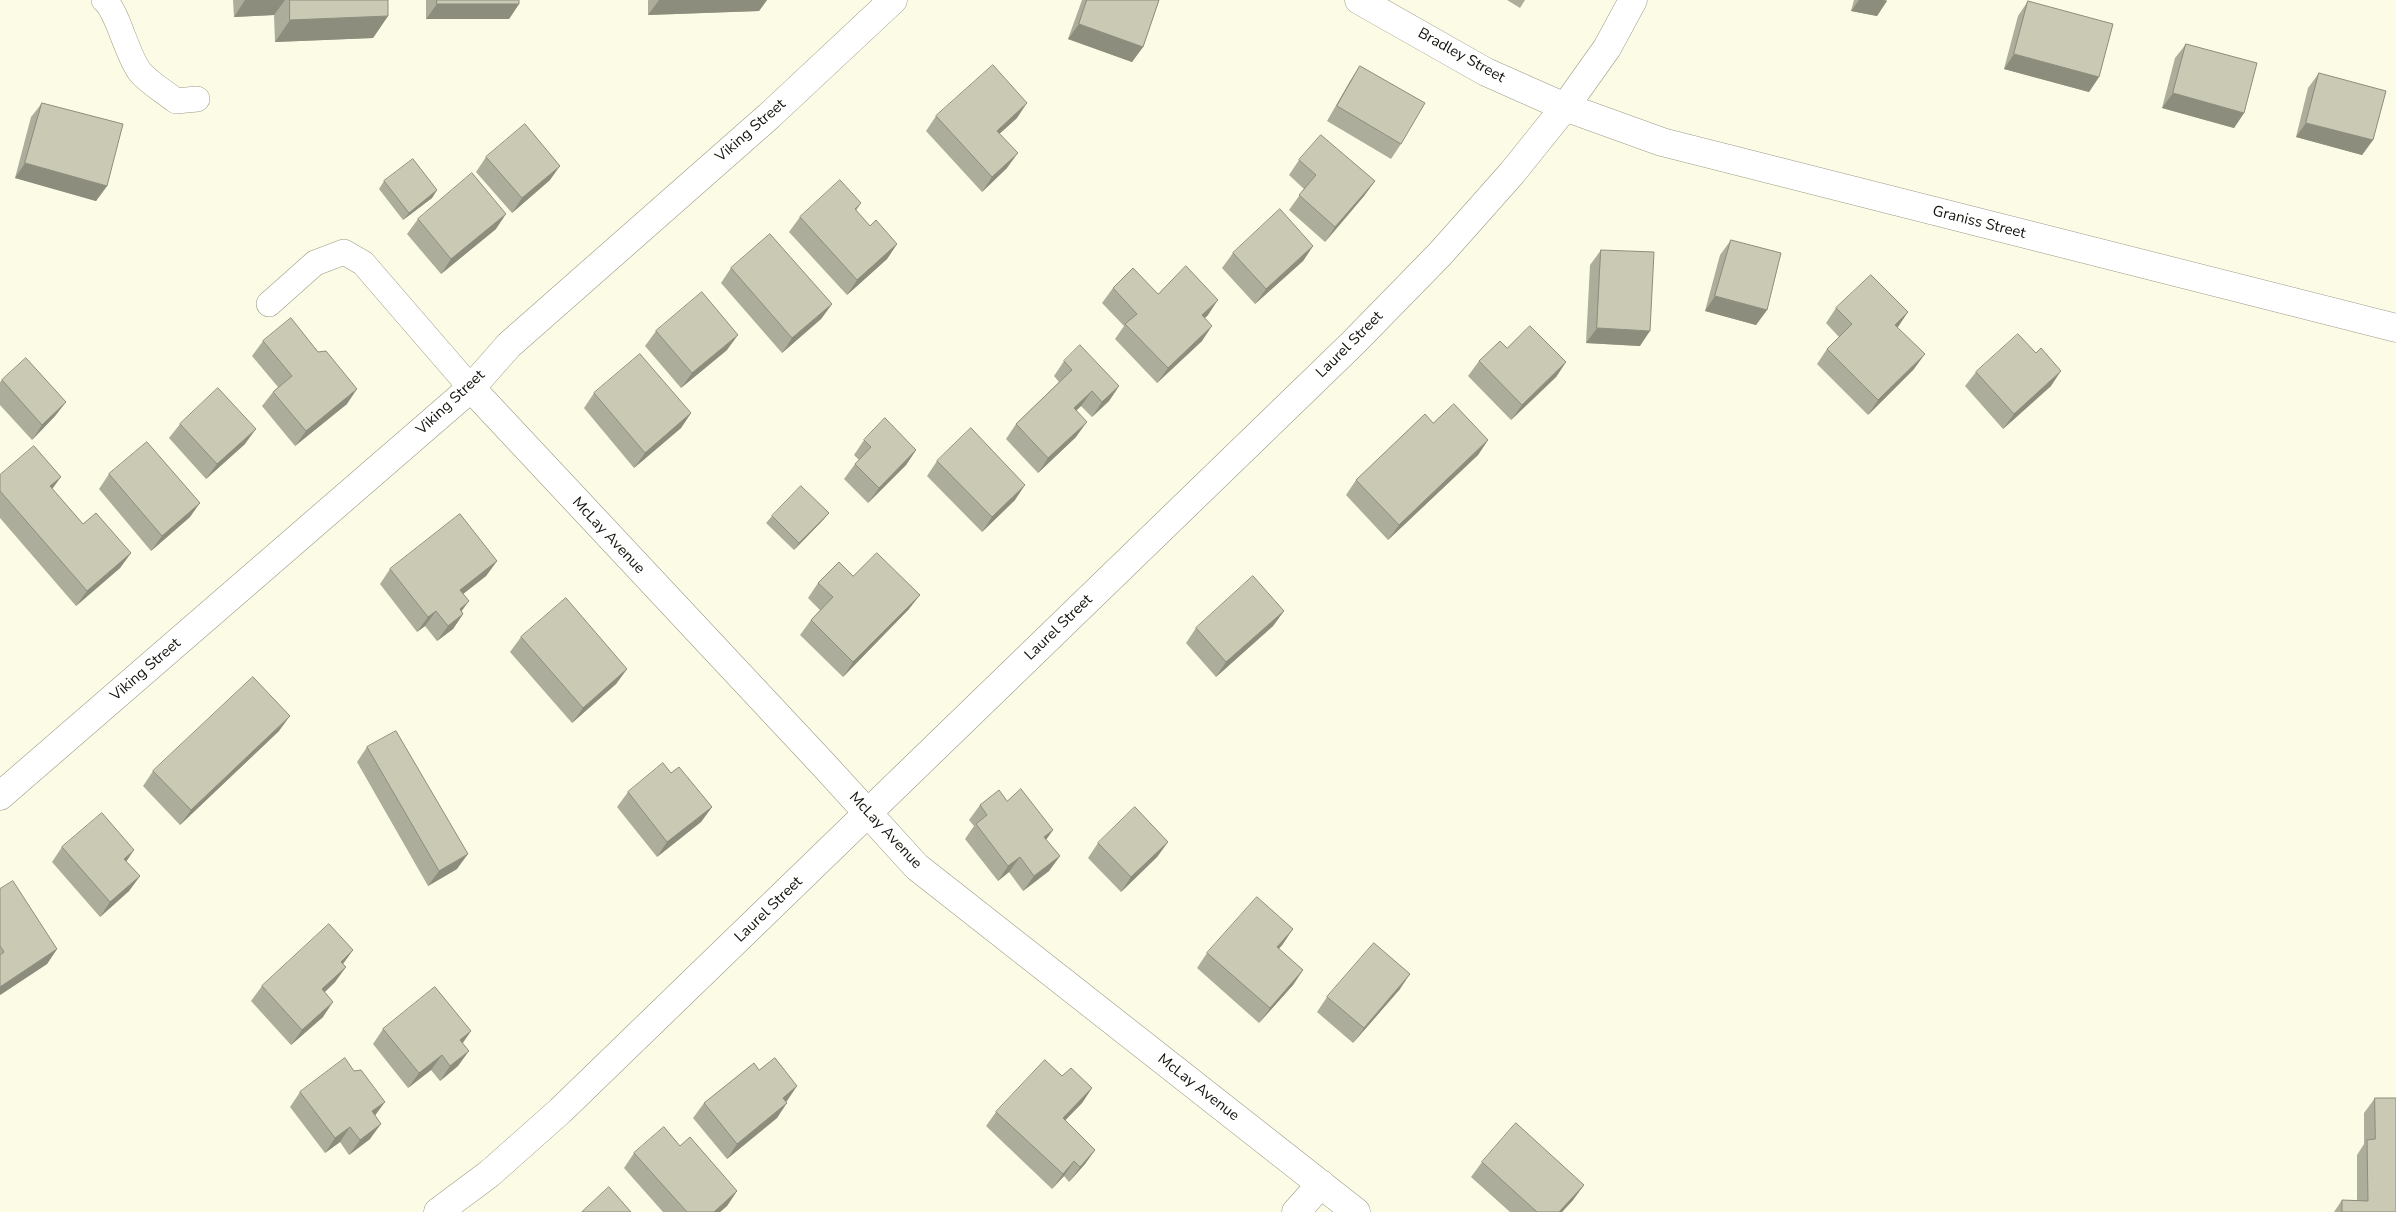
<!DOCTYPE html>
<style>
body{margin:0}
canvas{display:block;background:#fcfbe5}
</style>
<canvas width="2396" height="1212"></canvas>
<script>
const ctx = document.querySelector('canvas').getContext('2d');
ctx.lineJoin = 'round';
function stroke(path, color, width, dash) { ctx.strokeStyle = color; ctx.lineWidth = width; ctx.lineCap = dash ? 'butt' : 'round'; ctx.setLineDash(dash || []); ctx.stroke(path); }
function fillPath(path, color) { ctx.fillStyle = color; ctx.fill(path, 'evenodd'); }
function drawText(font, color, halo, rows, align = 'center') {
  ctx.font = font + ' "Nunito Sans",sans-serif'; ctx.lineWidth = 4.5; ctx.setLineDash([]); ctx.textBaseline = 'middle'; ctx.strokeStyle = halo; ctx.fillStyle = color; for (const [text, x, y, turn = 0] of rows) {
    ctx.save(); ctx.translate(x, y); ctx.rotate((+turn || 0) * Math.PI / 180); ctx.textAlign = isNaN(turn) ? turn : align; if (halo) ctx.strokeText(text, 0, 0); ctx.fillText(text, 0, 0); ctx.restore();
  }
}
const service = new Path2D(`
 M104 0C118 11 126 54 140 72 149 83 165 92 176 101L197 99
 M269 304 315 263 344 252 363 263 471 388`);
const minor = new Path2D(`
 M1359 0 1486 72 1565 107
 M471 388 822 763 917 867 1356 1212
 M0 796 471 388 509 345 769 116 893 0
 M1296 1212 1321 1184`);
const tertiary = new Path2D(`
 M1565 107 1662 142 2396 328
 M438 1212 489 1174 560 1111 1353 343 1440 254 1512 173 1565 107 1607 48 1633 0`);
stroke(service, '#9b9b87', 26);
stroke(minor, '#9b9b87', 29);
stroke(tertiary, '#9b9b87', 29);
stroke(service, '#fff', 25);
stroke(minor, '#fff', 28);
stroke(tertiary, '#fff', 28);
fillPath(new Path2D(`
 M233 0H388V16L373 38 275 42 274 15 234 17Z
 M426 0H519V4L509 19H426Z
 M648 0H767L759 11 648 15Z
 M1082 0H1159L1143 47 1132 62 1068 39Z
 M1507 0H1525L1520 8Z
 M1854 0H1887L1877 16 1851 11Z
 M2028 1 2099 77 2089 92 2004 69 2018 16Z
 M2186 44 2244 113 2234 128 2162 108 2175 58Z
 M1360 66 1401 144 1391 159 1327 121 1350 81Z
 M2319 73 2373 140 2362 155 2296 137 2308 88Z
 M42 103 107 186 96 201 15 178 31 117Z
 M936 116 1017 118 999 134 1007 168 982 192 926 131Z
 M486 157 550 180 512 213 476 172Z
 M1299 160 1375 181 1364 196 1325 242 1289 210 1304 189 1289 175Z
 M384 181 437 190 432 198 403 220 379 189Z
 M861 203 856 211 870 226 897 244 887 259 847 295 789 232 800 217Z
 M418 219 496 229 441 274 407 234Z
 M1731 240 1767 310 1756 325 1705 311 1720 255Z
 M1313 246 1303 261 1255 304 1222 268 1233 253Z
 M1601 250 1640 346 1586 343 1590 265Z
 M731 268 832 304 821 319 782 353 721 283Z
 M1113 288 1158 294 1208 315 1205 318 1202 341 1157 383 1115 339 1124 326 1102 303Z
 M1836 308 1897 327 1914 369 1868 415 1817 364 1827 349 1839 337 1826 323Z
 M656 331 727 350 681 388 645 346Z
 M263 341 318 352 347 404 295 446 262 406 273 392 278 387 252 356Z
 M1507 348 1566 362 1556 377 1511 420 1468 376 1479 361Z
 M1064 361 1119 386 1109 401 1092 417 1081 406 1076 410V437L1038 473 1006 439 1016 424 1059 382 1054 376Z
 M1976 372 2051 386 2003 429 1965 386Z
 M2 380 66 402 55 416 32 440 0 405V382Z
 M594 393 691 413 681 428 634 468 584 408Z
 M1433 423 1488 440 1478 455 1388 540 1346 495 1356 480Z
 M180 424 245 444 206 479 169 438Z
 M864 440 916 450 906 465 868 503 844 479 855 464 859 460 854 455Z
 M937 461 1015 500 982 532 927 476Z
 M109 474 190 517 151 551 99 489Z
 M0 475 52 489 83 524 131 553 120 568 76 606 0 518Z
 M829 513 823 520 794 550 766 523 772 516Z
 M497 561 486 576 463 594 462 612 463 614 453 629 437 641 425 626 417 632 380 584 390 569Z
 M853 576 909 609 843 677 800 635 811 620 820 610 808 598 818 583Z
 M1284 611 1273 626 1216 677 1186 643 1196 628Z
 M521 637 627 669 616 684 572 723 510 652Z
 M279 731 180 825 143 786 153 771Z
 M367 747 457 869 428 886 357 762Z
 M671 773 712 807 701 822 657 857 617 807 628 792Z
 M1007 801 1053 830 1046 840 1060 856 1049 871 1023 891 1009 872 998 881 965 839 974 826 969 820 980 805Z
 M1168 842 1157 857 1121 892 1088 858 1098 843Z
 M62 847 126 861 140 876 129 891 100 917 52 862Z
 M0 889 57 949 47 964 0 995Z
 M1283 944 1279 949 1303 970 1293 985 1259 1023 1197 968 1207 953Z
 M353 950 343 964 346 967 335 982 325 992 323 1017 291 1045 251 1001 262 986Z
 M1400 989 1353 1043 1317 1012 1327 997Z
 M383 1029 471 1031 463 1043 458 1066 440 1081 431 1070 408 1088 373 1044Z
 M759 1070 797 1086 786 1101 777 1118 727 1159 693 1118 704 1103Z
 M1062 1076 1092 1088 1082 1103 1065 1120 1095 1150 1085 1164 1069 1182 1064 1176 1052 1189 986 1126 996 1112Z
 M300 1092 375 1116 370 1139 349 1155 340 1142 325 1153 290 1107Z
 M2375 1098 2396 1212H2334L2342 1200H2357V1155L2364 1144V1113Z
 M680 1146 737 1191 727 1206 720 1212H663L624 1168 634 1153Z
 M1482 1162 1584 1185 1573 1200 1562 1212H1510L1471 1177Z`), '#adad9b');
fillPath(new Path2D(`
 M245 0H285L274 15 234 17Z
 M659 0H767L759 11 648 15Z
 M1859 0H1883L1887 1 1877 16 1851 11Z
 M437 4H519L509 19H426Z
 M388 16 373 38 275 42 290 20Z
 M1079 24 1143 47 1132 62 1068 39Z
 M2014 54 2099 77 2089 92 2004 69Z
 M2173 93 2244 113 2234 128 2162 108Z
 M1027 103 1017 118 986 146 997 131Z
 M2306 123 2373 140 2362 155 2296 137Z
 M1018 153 1007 168 982 192 992 177Z
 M25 163 107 186 96 201 15 178Z
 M560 166 550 180 512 213 522 198Z
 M1375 181 1364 196 1325 242 1335 227Z
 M437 190 432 198 403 220 409 213Z
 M506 214 496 229 441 274 451 259Z
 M897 244 887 259 847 295 857 280Z
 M1313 246 1303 261 1255 304 1266 289Z
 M1715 296 1767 310 1756 325 1705 311Z
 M1218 300 1208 315 1192 330 1202 315Z
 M832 304 821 319 782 353 792 338Z
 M1908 312 1898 327 1885 340 1895 325Z
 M1212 326 1202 341 1157 383 1168 368Z
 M1597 328 1650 331 1640 346 1586 343Z
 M738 335 727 350 681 388 692 373Z
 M1925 354 1914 369 1868 415 1878 400Z
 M1566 362 1556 377 1511 420 1522 405Z
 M2061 371 2051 386 2003 429 2014 414Z
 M1119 386 1109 401 1092 417 1102 402Z
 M357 389 347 404 295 446 306 431Z
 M1092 391 1081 406 1064 423 1074 408Z
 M66 402 55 416 32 440 42 425Z
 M691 413 681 428 634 468 645 453Z
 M1087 422 1076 437 1038 473 1048 458Z
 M256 429 245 444 206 479 217 464Z
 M1488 440 1478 455 1388 540 1399 525Z
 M916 450 906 465 868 503 879 488Z
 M61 477 50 492V486Z
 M1025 485 1015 500 982 532 992 517Z
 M200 503 190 517 151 551 162 536Z
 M829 513 823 520 794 550 799 543Z
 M131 553 120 568 76 606 87 591Z
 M497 561 486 576 449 605 460 590Z
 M920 595 909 609 843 677 853 662Z
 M469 601 458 616 460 609Z
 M436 611 425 626 417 632 428 617Z
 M1284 611 1273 626 1216 677 1226 662Z
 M463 614 453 629 437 641 448 626Z
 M627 669 616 684 572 723 583 708Z
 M290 716 279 731 180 825 191 810Z
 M712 807 701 822 657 857 667 842Z
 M1053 830 1042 845 1044 837Z
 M1168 842 1157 857 1121 892 1131 877Z
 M134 850 124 865V859Z
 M468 854 457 869 428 886 439 871Z
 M1060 856 1049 871 1023 891 1034 876Z
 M1020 857 1009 872 998 881 1008 866Z
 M140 876 129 891 100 917 110 902Z
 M1293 929 1283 944 1266 962 1277 947Z
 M57 949 47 964 0 995V987Z
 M353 950 342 965 341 962Z
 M346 967 335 982 312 1004 322 989Z
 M1303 970 1293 985 1259 1023 1270 1008Z
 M1410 974 1400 989 1353 1043 1364 1028Z
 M333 1002 323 1017 291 1045 302 1030Z
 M471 1031 460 1046V1040Z
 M469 1051 458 1066 440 1081 450 1066Z
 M442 1055 431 1070 408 1088 419 1073Z
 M797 1086 787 1101 773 1112 783 1098Z
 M1092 1088 1082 1103 1053 1133 1063 1118Z
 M385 1102 374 1117 372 1111Z
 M787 1103 777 1118 727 1159 737 1144Z
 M381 1124 370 1139 349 1155 360 1140Z
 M350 1127 340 1142 325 1153 335 1138Z
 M1095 1150 1085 1164 1069 1182 1080 1167Z
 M1074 1161 1064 1176 1052 1189 1063 1174Z
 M1584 1185 1573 1200 1562 1212H1559Z
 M737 1191 727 1206 720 1212H714Z`), '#8d8d7e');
const building = new Path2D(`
 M290 0H388V16L290 20Z
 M437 0H519V4H437Z
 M1087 0H1159L1143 47 1079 24Z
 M2028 1 2113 24 2099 77 2014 54Z
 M2186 44 2257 63 2244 113 2173 93Z
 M993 65 1027 103 997 131 1018 153 992 177 936 116Z
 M1360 66 1425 103 1401 144 1337 106Z
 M2319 73 2386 91 2373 140 2306 123Z
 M42 103 123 124 107 186 25 163Z
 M525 124 560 166 522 198 486 157Z
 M1321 135 1375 181 1335 227 1299 195 1316 175 1299 160Z
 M413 159 437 190 409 213 384 181Z
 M472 173 506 214 451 259 418 219Z
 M840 180 861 203 855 209 870 226 876 220 897 244 857 280 800 217Z
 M1280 209 1313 246 1266 289 1233 253Z
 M770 234 832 304 792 338 731 268Z
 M1731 240 1781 253 1767 310 1715 296Z
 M1601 250 1654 252 1650 331 1597 328Z
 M1186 266 1218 300 1202 315 1212 326 1168 368 1125 324 1137 314 1113 288 1133 268 1158 294Z
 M1871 275 1908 312 1895 325 1925 354 1878 400 1827 349 1852 324 1836 308Z
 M702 292 738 335 692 373 656 331Z
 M291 318 318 352 326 351 357 389 306 431 273 392 292 376 263 341Z
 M1530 326 1566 362 1522 405 1479 361 1500 341 1507 348Z
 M2018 334 2036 353 2041 348 2061 371 2014 414 1976 372Z
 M1080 345 1119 386 1102 402 1092 391 1074 408 1087 422 1048 458 1016 424 1072 370 1064 361Z
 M640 354 691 413 645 453 594 393Z
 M26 358 66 402 42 425 2 380Z
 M218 388 256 429 217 464 180 424Z
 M1454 404 1488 440 1399 525 1356 480 1425 414 1433 423Z
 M885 418 916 450 879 488 855 464 871 447 864 440Z
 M971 428 1025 485 992 517 937 461Z
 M147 442 200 503 162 536 109 474Z
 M34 446 61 477 50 486 83 524 96 513 131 553 87 591 0 491V475Z
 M801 486 829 513 799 543 772 516Z
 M460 514 497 561 460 590 469 601 460 609 463 614 448 626 436 611 428 617 390 569Z
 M877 553 920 595 853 662 811 620 833 597 818 583 839 562 853 576Z
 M1253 576 1284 611 1226 662 1196 628Z
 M566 598 627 669 583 708 521 637Z
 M253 677 290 716 191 810 153 771Z
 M396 731 468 854 439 871 367 747Z
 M663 763 671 773 679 767 712 807 667 842 628 792Z
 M1021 789 1053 830 1044 837 1060 856 1034 876 1020 857 1008 866 976 824 987 815 980 805 999 790 1007 801Z
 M1135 807 1168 842 1131 877 1098 843Z
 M102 813 134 850 124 859 140 876 110 902 62 847Z
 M13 881 57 949 0 987V955L4 952 0 946V889Z
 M1257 897 1293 929 1277 947 1303 970 1270 1008 1207 953Z
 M329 924 353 950 341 962 346 967 322 989 333 1002 302 1030 262 986Z
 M1374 943 1410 974 1364 1028 1327 997Z
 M435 987 471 1031 460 1040 469 1051 450 1066 442 1055 419 1073 383 1029Z
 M345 1058 354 1071 361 1070 385 1102 372 1111 381 1124 360 1140 350 1127 335 1138 300 1092Z
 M775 1058 797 1086 783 1098 787 1103 737 1144 704 1103 754 1063 759 1070Z
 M1045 1060 1062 1076 1071 1068 1092 1088 1063 1118 1095 1150 1080 1167 1074 1161 1063 1174 996 1112Z
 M2375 1098H2396V1212H2342V1200L2368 1201 2367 1140 2375 1139Z
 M1516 1123 1584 1185 1559 1212H1537L1482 1162Z
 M664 1127 680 1146 690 1137 737 1191 714 1212H687L634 1153Z
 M609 1187 631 1212H582Z`);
fillPath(building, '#c9c9b4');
stroke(building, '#8d8d7e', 1);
drawText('15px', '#12110a', '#fff', [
 ["Bradley Street",1461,56,29],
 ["Viking Street",751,131,-41],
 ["Graniss Street",1979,223,14],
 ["Laurel Street",1350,345,-45],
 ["Viking Street",451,403,-43],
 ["McLay Avenue",608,536,47],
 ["Laurel Street",1059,628,-44],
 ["Viking Street",146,670,-41],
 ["McLay Avenue",885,831,47],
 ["Laurel Street",769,910,-44],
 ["McLay Avenue",1198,1088,38]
]);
</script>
